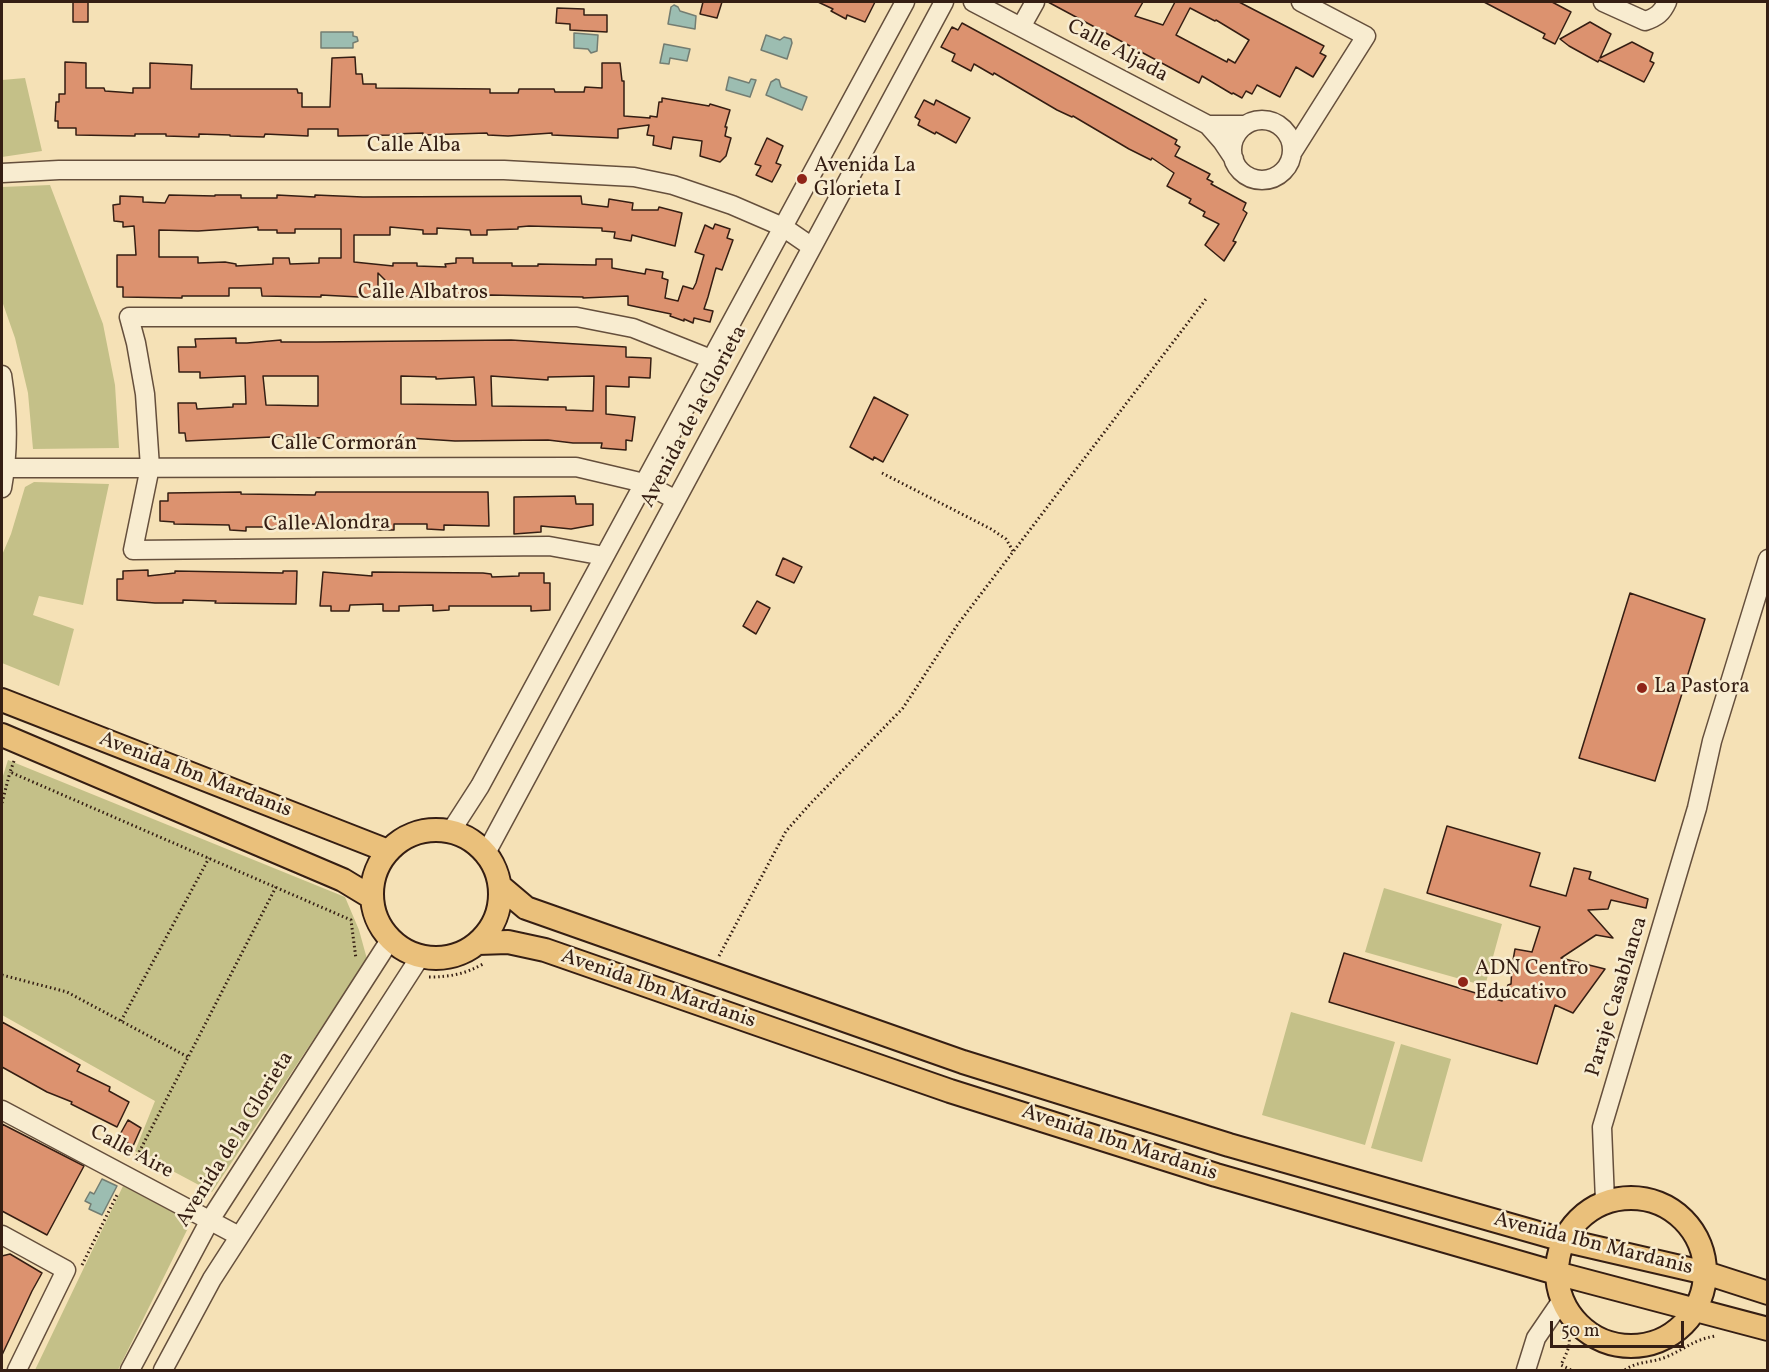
<!DOCTYPE html>
<meta charset="utf-8">
<style>
body{margin:0}
#map{position:relative;width:1769px;height:1372px;overflow:hidden;background:#f5e1b6;font-family:Vollkorn,serif}
canvas{display:block}
.frame{position:absolute;inset:0;border:3px solid #351e13;pointer-events:none}
.scale{position:absolute;left:1550px;top:1321px;width:134px;height:27px;box-sizing:border-box;border:3px solid #351e13;border-top:0;padding-left:8px;font-size:18px;line-height:21px;white-space:nowrap;color:#351e13;-webkit-text-stroke:4px #f8ecd0;paint-order:stroke}
</style>
<div id="map">
<canvas width="1769" height="1372"></canvas>
<div class="frame"></div>
<div class="scale">50 m</div>
</div>
<script>
const ctx = document.querySelector('canvas').getContext('2d');
ctx.lineJoin = 'round';
function fillPath(path, color) { ctx.fillStyle = color; ctx.fill(path, 'evenodd'); }
function stroke(path, color, width, dash) { ctx.strokeStyle = color; ctx.lineWidth = width; ctx.lineCap = dash ? 'butt' : 'round'; ctx.setLineDash(dash || []); ctx.stroke(path); }
function drawText(font, color, halo, rows, align = 'center') {
  ctx.font = font + ' Vollkorn,serif'; ctx.lineWidth = 5; ctx.setLineDash([]); ctx.textBaseline = 'middle'; ctx.strokeStyle = halo; ctx.fillStyle = color; for (const [text, x, y, turn = 0] of rows) {
    ctx.save(); ctx.translate(x, y); ctx.rotate((+turn || 0) * Math.PI / 180); ctx.textAlign = isNaN(turn) ? turn : align; if (halo) ctx.strokeText(text, 0, 0); ctx.fillText(text, 0, 0); ctx.restore();
  }
}
fillPath(new Path2D(`
 M25 78 42 151 2 157V80Z
 M50 185 103 324 115 385 119 448 33 449 28 393 15 338 2 301V187Z
 M34 482 109 484 83 605 39 596 33 615 74 629 59 686 2 663V555L11 534 25 487Z
 M8 760 345 897 359 930 367 959 212 1192 135 1151 155 1101 2 1015V779Z
 M1384 888 1502 924 1485 986 1365 952Z
 M1291 1012 1395 1042 1365 1145 1262 1115Z
 M1401 1044 1451 1059 1422 1162 1371 1148Z
 M123 1186 191 1222 118 1370H35Z`), '#c4c088');
const water = new Path2D(`
 M674 5 678 7 680 11 696 16 695 29 668 24 671 7Z
 M321 32H353V36L357 37 358 41 353 43V48H321Z
 M574 33 598 35 597 51 591 53 588 49 574 48Z
 M766 35 780 40 784 37 791 39 792 43 787 59 761 50Z
 M664 44 690 49 687 61 670 58 669 64 660 63Z
 M729 77 749 83 751 79 756 80 750 97 726 90Z
 M776 79 779 80 781 87 807 97 802 110 766 95 771 82Z
 M102 1179 117 1186 102 1215 89 1209 91 1204 85 1201 90 1192 94 1194Z`);
fillPath(water, '#9cbdb1');
stroke(water, '#737d72', 1.5);
const building = new Path2D(`
 M73 2H88V22H73Z
 M703 2H722L717 18 700 14Z
 M818 2H875L865 22 847 15 846 19 831 11 833 9Z
 M1048 2H1143L1135 16 1163 25 1175 2H1239L1324 46 1320 53 1326 56 1313 77 1296 67 1280 97 1257 85 1252 94 1246 91 1242 98 1233 93 1232 94 1202 76 1199 83ZM1190 8 1215 21 1216 20 1249 40 1235 63 1228 59 1227 62 1176 35Z
 M1484 2H1552L1571 12 1555 44 1543 38 1545 34Z
 M557 8 584 9V15H607V32L570 30V24L556 23Z
 M1590 22 1611 34 1600 58 1632 42 1653 53 1650 61 1654 63 1644 82 1599 60 1598 62 1569 46 1560 39Z
 M962 23 1177 140 1175 144 1180 147 1175 156 1210 174 1207 179 1213 182 1211 184 1246 203 1243 210 1247 213 1233 241 1236 242 1224 261 1205 245 1219 224 1203 216 1205 212 1189 203 1191 199 1167 186 1174 173 1152 158 1151 160 1129 149 1073 116 1072 117 1057 110 994 73 993 75 974 64 971 71 952 61 955 54 941 47 952 27 958 30Z
 M355 57 356 74H362L363 84H376V88L490 89V93H518L519 89H554L555 92H584L585 87 602 88V63H620L622 81H624V116L650 118V116L657 117 659 102H662V98L709 106 710 104 730 110 725 127H727L725 136 731 138 726 156 720 162 700 156 702 141 673 137 671 149 653 145 654 136 647 135 649 125 618 129V138L552 135V133L508 136 488 135 487 133 423 135V133L393 134V135L338 136V129H308V136L265 134 264 137 230 136V135L199 134V137L166 136V134H135V136L76 135V128H58V121H55L56 102H59V94H65V62L86 63V88H104L105 91 133 93V88H150V63L192 65 191 89H297L298 93H302V107H330L332 58Z
 M924 100 934 105 936 100 970 118 956 143 936 132 935 134 918 125 920 120 915 117Z
 M767 138 783 146 776 163 781 165 772 182 756 175 761 166 755 164Z
 M169 195 215 196V195H241V198H277V195L315 197V195L363 197 581 196 582 204 608 207 609 199 633 203 632 210H658L659 207 682 213 675 246 632 235 631 241 614 238 615 232 602 231V228L529 226 518 227V229L487 230V235H471L470 230 437 228V234H423V230L390 227V235H354V262L393 266V263H417V266L446 267 445 264 456 263V258H473V263H512V266H538V264L596 265V259H612V268L645 274 646 269 663 272 662 278 668 280 665 298 678 301 683 286 693 289 696 283 704 255 695 252 705 225 713 229 715 224 730 229 727 238 733 240 722 270 716 268 708 297 704 309 713 311 710 322 694 318 693 323 684 319V321L670 316 671 314 628 305V296L583 298V297L491 295 446 298 401 296 378 273V298L321 295V297L262 296 261 288H229V296H182V298L123 297V287H117V255H136L134 226 123 227V222L114 221 113 205 120 204V196L143 197V202L165 203ZM258 227V230H277V233H295V229H341V258H319V263L290 264 289 258H273V264L236 266V264L225 262 198 263V257H159V230L198 231Z
 M236 338V343H247L281 340V342H317L511 340 626 347V357L651 358 650 378 629 377V387L606 386V414L635 417 632 441 626 440V450L601 448 602 443H573L548 440 455 441 409 438 384 439 272 437 186 441 185 433H179L178 403H196L197 409 233 407V404H246L245 376 200 378V372H179L178 347H196L195 339ZM263 376H318V406L266 405ZM401 376 436 377V379L474 377 476 405 401 404ZM491 376 548 380V377L594 376 593 411 566 410V407L492 406Z
 M874 397 908 415 883 462 874 457 873 460 850 447Z
 M241 492V494L315 495 316 492H488L489 526 444 525V530L427 529V524H394V530H377V525L344 524 345 530 328 529V524H301L286 525V527H246V531L230 530 229 525 174 524V522L160 521V501H168V493Z
 M575 496 576 504H593V525L571 529 541 526V532L514 534V497Z
 M783 558 802 567 794 583 776 575Z
 M148 570V576L175 573V571L283 573V571H297L296 604 215 603 216 601 183 600V603H155L117 600V579H123V571Z
 M323 572 372 576V572L483 573 491 574 492 577 519 576V573H544V583H550V610L531 611V606H449V610L433 611V605L399 606V611H383V604L350 605 349 611H331V606H320Z
 M1630 593 1705 619 1655 781 1579 758Z
 M757 601 770 608 756 634 743 626Z
 M1447 826 1540 853 1530 886 1566 896 1574 868 1591 872 1589 879 1648 899 1646 908 1611 900 1608 909 1588 910 1613 938 1596 935 1561 958 1605 969 1573 1013 1555 1005 1537 1064 1329 1002 1344 953 1502 1001 1508 985 1511 984 1512 966 1515 949 1532 952 1540 927 1427 893Z
 M2 1022 80 1065 77 1071 110 1087 109 1091 129 1102 117 1127 71 1104 72 1102 47 1092 2 1067Z
 M128 1120 141 1128 133 1146 118 1138Z
 M2 1124 84 1166 47 1235 2 1211Z
 M10 1254 42 1273 32 1291 2 1355V1256Z`);
fillPath(building, '#dc926f');
stroke(building, '#351e13', 1.5);
const minor = new Path2D(`
 M973 2 1208 125
 M1603 2 1645 21C1657 17 1662 13 1667 2
 M1021 27 1035 2
 M1232 150a30 30 0 1 1 60 0a30 30 0 1 1-60 0Z
 M1292 153 1366 36 1301 2
 M1234 159 1222 141 1208 125H1246
 M2 173 59 170H504L634 177 673 185 732 205 783 227 812 247
 M2 375C8 413 9 450 2 488
 M5 468 576 467 644 483 676 500
 M604 556 549 546 133 550 150 467 145 394 136 343 129 317H577L633 328 711 359
 M451 831 480 786 905 2
 M486 853 944 2
 M2 1110 239 1236
 M1605 1201 1602 1127 1697 808 1712 741 1768 559
 M2 1235 66 1270 17 1370
 M130 1370 210 1220 390 940
 M163 1370 212 1279 420 957
 M1526 1370 1536 1338 1562 1300`);
const major = new Path2D(`
 M2 700 388 851
 M2 735 343 880 371 897
 M372 894a64 64 0 1 1 128 0a64 64 0 1 1-128 0Z
 M500 886 526 908 963 1062 1229 1145 1563 1240 1706 1273 1768 1293
 M478 943 508 942 545 950 950 1091 1216 1175 1556 1273 1768 1329
 M1557 1272a74 74 0 1 1 148 0a74 74 0 1 1-148 0Z`);
stroke(minor, '#654f3c', 21);
stroke(major, '#351e13', 26);
stroke(new Path2D(`
 M882 473 991 529 1006 539 1013 551
 M14 761 10 772 351 920 356 959
 M2 803 10 772
 M719 956 786 831 811 803 903 708 958 624 1206 299
 M2 975 67 992 188 1057
 M429 977C450 977 465 974 483 964
 M121 1021 209 858
 M135 1160 276 887
 M82 1265 118 1193
 M1561 1330C1577 1338 1566 1353 1561 1365L1571 1370
 M1625 1370C1637 1361 1652 1363 1666 1357 1685 1349 1693 1340 1715 1336`), '#351e13', 3, [1.5, 3]);
stroke(minor, '#f8ecd0', 18);
stroke(major, '#eac07b', 22);
for (const [x, y, r, color] of [
 [802,179,6,"#8f2418"],
 [1642,688,6,"#8f2418"],
 [1463,982,6,"#8f2418"]
]) { const dot = new Path2D(); dot.arc(x, y, r, 0, 2 * Math.PI); ctx.fillStyle = color; ctx.fill(dot); stroke(dot, '#f8ecd0', 2); }
drawText('21px', '#351e13', '#f8ecd0', [
 ["Calle Aljada",1117,52,28],
 ["Calle Alba",414,147],
 ["Calle Albatros",423,294],
 ["Avenida de la Glorieta",695,417,-62],
 ["Calle Cormorán",344,445],
 ["Calle Alondra",327,525,-1],
 ["Avenida Ibn Mardanis",195,776,21],
 ["Avenida Ibn Mardanis",658,990,19],
 ["Paraje Casablanca",1618,997,-73],
 ["Avenida de la Glorieta",236,1140,-58],
 ["Avenida Ibn Mardanis",1119,1144,18],
 ["Calle Aire",131,1153,28],
 ["Avenida Ibn Mardanis",1593,1245,14]
]);
drawText('21px', '#351e13', '#f8ecd0', [
 ["Avenida La",814,167],
 ["Glorieta I",814,191],
 ["La Pastora",1654,688],
 ["ADN Centro",1475,970],
 ["Educativo",1475,994]
], 'left');
</script>
